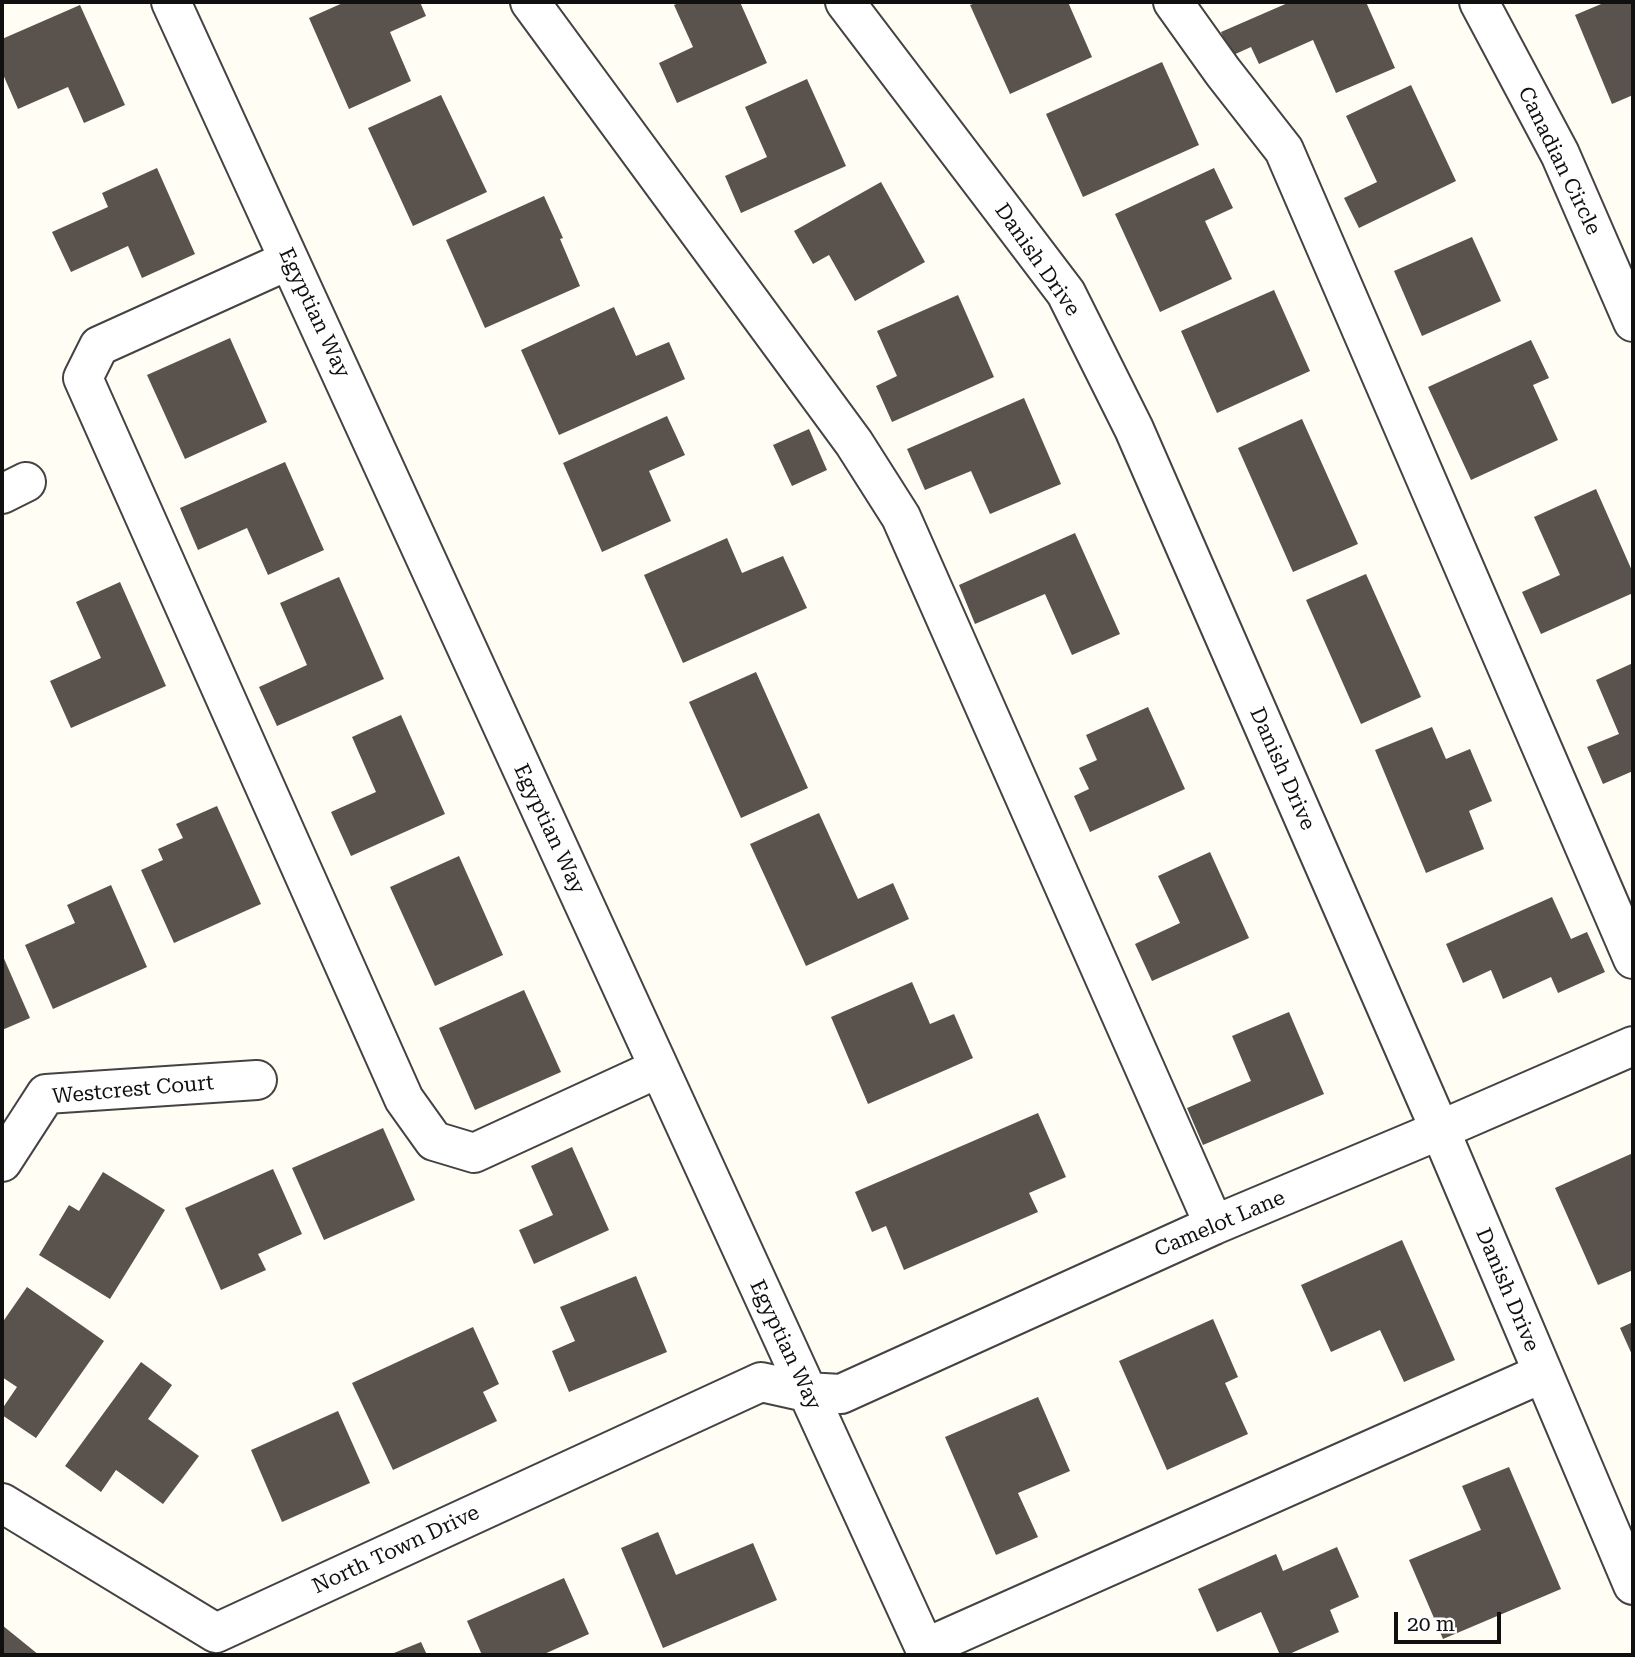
<!DOCTYPE html>
<style>
body{margin:0}
#map{position:relative;width:1635px;height:1657px;overflow:hidden;background:#fffdf4;font-family:"Roboto Serif",serif}
canvas{display:block}
.frame{position:absolute;inset:0;border:4px solid #101010;pointer-events:none}
.scale{position:absolute;left:1394px;top:1612px;width:107px;height:32px;box-sizing:border-box;border:4px solid #101010;border-top:0;padding-left:9px;font-size:21px;line-height:24px;white-space:nowrap;color:#101010;-webkit-text-stroke:5px #fff;paint-order:stroke}
</style>
<div id="map">
<canvas width="1635" height="1657"></canvas>
<div class="frame"></div>
<div class="scale">20 m</div>
</div>
<script>
const ctx = document.querySelector('canvas').getContext('2d');
ctx.lineJoin = 'round';
function fillPath(path, color) { ctx.fillStyle = color; ctx.fill(path, 'evenodd'); }
function stroke(path, color, width, dash) { ctx.strokeStyle = color; ctx.lineWidth = width; ctx.lineCap = dash ? 'butt' : 'round'; ctx.setLineDash(dash || []); ctx.stroke(path); }
function drawText(font, color, halo, rows, align = 'center') {
  ctx.font = font + ' "Roboto Serif",serif'; ctx.lineWidth = 7; ctx.setLineDash([]); ctx.textBaseline = 'middle'; ctx.strokeStyle = halo; ctx.fillStyle = color; for (const [text, x, y, turn = 0] of rows) {
    ctx.save(); ctx.translate(x, y); ctx.rotate((+turn || 0) * Math.PI / 180); ctx.textAlign = isNaN(turn) ? turn : align; if (halo) ctx.strokeText(text, 0, 0); ctx.fillText(text, 0, 0); ctx.restore();
  }
}
fillPath(new Path2D(`
 M345 2H420L426 16 390 32 411 81 349 109 309 18Z
 M681 2H740L767 63 677 103 659 63 693 47 674 5Z
 M978 2H1068L1092 57 1010 94 970 5Z
 M1290 2H1366L1395 68 1336 93 1313 40 1259 64 1251 47 1231 56 1221 32Z
 M1606 2H1633V95L1612 104 1575 15Z
 M80 5 125 105 84 123 68 87 18 109 2 72V39Z
 M1162 62 1199 145 1083 197 1046 114Z
 M807 79 846 166 741 213 725 176 767 157 745 107Z
 M1411 85 1456 181 1359 228 1344 198 1377 182 1346 116Z
 M441 95 487 192 413 226 368 128Z
 M157 168 195 254 142 278 128 246 71 272 52 232 108 207 102 193Z
 M1214 168 1233 208 1205 221 1232 279 1160 312 1115 214Z
 M881 182 925 262 855 301 829 255 813 264 794 231Z
 M544 196 563 238 560 239 580 286 485 328 446 240Z
 M1472 237 1501 301 1422 336 1394 271Z
 M1274 290 1310 371 1217 413 1181 331Z
 M958 295 994 377 892 422 876 386 897 376 877 331Z
 M614 307 636 356 669 342 685 379 559 435 521 350Z
 M230 338 267 422 185 459 147 375Z
 M1531 340 1549 378 1533 385 1558 440 1471 480 1428 387Z
 M1024 398 1061 484 990 514 971 471 925 490 907 449Z
 M667 416 685 455 649 471 671 521 602 552 563 463Z
 M1302 419 1358 544 1293 572 1238 448Z
 M809 429 827 470 792 486 773 445Z
 M285 462 324 550 268 575 247 528 198 550 180 508Z
 M1596 489 1633 573V593L1541 634 1522 592 1560 575 1534 517Z
 M1075 533 1120 634 1072 655 1045 594 975 624 959 585Z
 M727 538 742 573 783 556 807 608 683 663 644 575Z
 M1366 574 1421 697 1361 724 1306 600Z
 M339 577 384 679 277 726 259 687 307 665 280 603Z
 M120 582 166 686 71 728 50 681 101 658 76 602Z
 M1633 663V771L1603 784 1587 747 1619 734 1596 680Z
 M756 672 808 788 741 818 689 702Z
 M1148 707 1185 789 1090 832 1074 796 1089 789 1079 768 1097 760 1086 735Z
 M401 715 445 814 351 856 331 812 376 792 352 737Z
 M1432 727 1446 759 1470 749 1492 801 1469 811 1484 849 1426 873 1375 750Z
 M217 806 261 904 174 943 141 870 163 860 158 849 183 838 176 824Z
 M819 813 858 899 893 883 909 919 806 966 750 844Z
 M1210 852 1249 938 1152 981 1135 944 1180 923 1158 876Z
 M459 856 503 955 435 986 390 887Z
 M111 885 147 967 53 1009 25 945 75 923 67 905Z
 M1552 897 1571 939 1587 932 1605 972 1558 993 1551 977 1503 999 1491 970 1463 983 1446 944Z
 M2 954 30 1018 2 1030Z
 M912 982 930 1024 954 1014 973 1058 868 1104 831 1017Z
 M524 990 561 1072 475 1110 439 1028Z
 M1289 1012 1324 1094 1203 1145 1187 1108 1251 1081 1232 1036Z
 M1038 1113 1066 1177 1029 1193 1038 1212 904 1270 886 1226 872 1232 855 1192Z
 M383 1128 415 1200 324 1240 292 1168Z
 M572 1147 609 1230 534 1264 519 1230 553 1215 531 1166Z
 M1633 1153V1270L1598 1285 1555 1188Z
 M273 1169 302 1234 258 1254 266 1270 221 1290 185 1208Z
 M103 1172 165 1210 110 1299 39 1255 69 1205 79 1211Z
 M1402 1240 1455 1360 1404 1382 1380 1330 1331 1352 1301 1285Z
 M636 1276 667 1352 569 1392 552 1351 575 1341 560 1307Z
 M27 1287 104 1341 36 1438 2 1415V1409L17 1387 2 1377V1323Z
 M1213 1319 1238 1377 1225 1383 1248 1434 1167 1470 1119 1361Z
 M1633 1322V1357L1620 1328Z
 M473 1327 499 1384 483 1392 497 1421 393 1470 352 1383Z
 M141 1362 172 1385 148 1419 199 1456 163 1504 116 1470 101 1492 65 1466Z
 M1038 1397 1070 1471 1018 1493 1038 1537 996 1555 945 1437Z
 M338 1411 370 1483 282 1522 251 1450Z
 M1509 1467 1561 1589 1443 1639 1409 1560 1481 1530 1462 1486Z
 M658 1532 676 1575 753 1543 777 1600 663 1648 621 1548Z
 M1337 1547 1359 1597 1330 1610 1339 1632 1287 1655H1280L1261 1612 1217 1632 1198 1589 1276 1554 1283 1571Z
 M564 1578 589 1634 542 1655H482L467 1621Z
 M2 1625 39 1655H2Z
 M421 1642 427 1655H389Z`), '#59524d');
const minor = new Path2D(`
 M171 2 928 1655
 M530 2 854 443 901 517 1214 1225
 M845 2 1066 293 1134 429 1440 1130 1633 1585
 M1173 2 1223 72 1284 150 1633 959
 M1479 2 1560 154 1633 322
 M289 260 99 346 83 378 404 1099 434 1141 474 1153 659 1068
 M2 494 26 482
 M2 1162 46 1094 257 1080
 M2 1503 216 1633 761 1382 806 1392 841 1394 1214 1225 1440 1130 1633 1046
 M925 1648 1543 1373`);
stroke(minor, '#434343', 42);
stroke(minor, '#fff', 38);
drawText('21px', '#101010', '#fff', [
 ["Canadian Circle",1559,161,64],
 ["Danish Drive",1037,260,55],
 ["Egyptian Way",314,313,65],
 ["Danish Drive",1282,769,66],
 ["Egyptian Way",549,829,65],
 ["Westcrest Court",133,1090,-5],
 ["Camelot Lane",1220,1224,-23],
 ["Danish Drive",1507,1290,67],
 ["Egyptian Way",785,1345,65],
 ["North Town Drive",396,1550,-25]
]);
</script>
